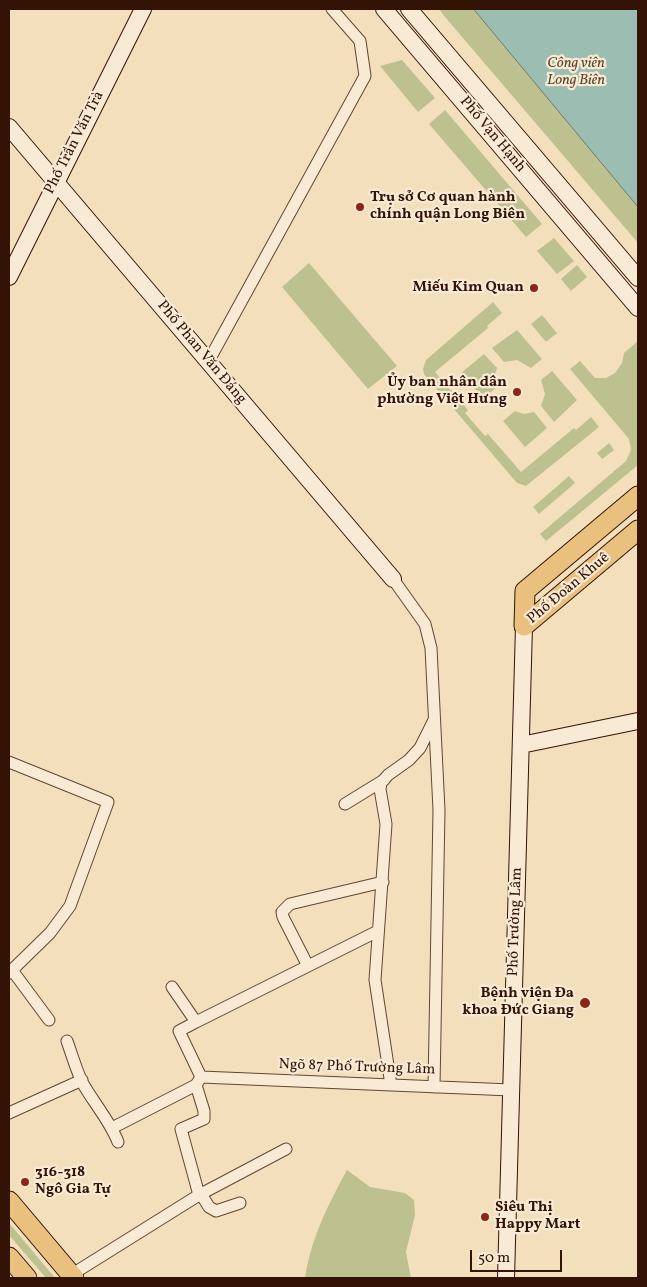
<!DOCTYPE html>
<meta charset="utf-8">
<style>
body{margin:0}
#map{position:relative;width:647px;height:1287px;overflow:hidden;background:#f4dfbd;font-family:Vollkorn,serif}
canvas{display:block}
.frame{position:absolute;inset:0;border:10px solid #321306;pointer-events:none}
.scale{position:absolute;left:470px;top:1250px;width:92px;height:22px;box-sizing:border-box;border:2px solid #321306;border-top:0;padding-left:6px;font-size:15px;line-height:18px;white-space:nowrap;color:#321306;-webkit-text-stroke:4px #f8ead4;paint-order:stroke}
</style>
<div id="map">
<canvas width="647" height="1287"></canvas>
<div class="frame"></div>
<div class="scale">50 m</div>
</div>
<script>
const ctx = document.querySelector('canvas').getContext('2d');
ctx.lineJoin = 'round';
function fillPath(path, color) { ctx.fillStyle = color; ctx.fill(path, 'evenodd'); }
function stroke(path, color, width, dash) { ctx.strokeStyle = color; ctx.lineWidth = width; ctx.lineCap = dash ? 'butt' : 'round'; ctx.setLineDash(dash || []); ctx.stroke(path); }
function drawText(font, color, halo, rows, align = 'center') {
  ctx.font = font + ' Vollkorn,serif'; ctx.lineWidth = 4.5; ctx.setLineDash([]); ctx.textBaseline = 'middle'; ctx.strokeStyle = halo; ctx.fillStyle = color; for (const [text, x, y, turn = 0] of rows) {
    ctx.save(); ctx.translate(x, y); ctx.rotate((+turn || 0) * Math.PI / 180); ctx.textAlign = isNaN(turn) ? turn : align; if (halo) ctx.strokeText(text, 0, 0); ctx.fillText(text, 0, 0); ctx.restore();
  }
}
fillPath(new Path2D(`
 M439 9H638V243L445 17Z
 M402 60 435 98 418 112 380 66Z
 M445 110 542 224 526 237 429 124Z
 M554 238 574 261 557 274 537 251Z
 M309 263 397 366 368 389 282 287Z
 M577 265 587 277 571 291 561 279Z
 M493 302 502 313 487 326 488 328 435 372 468 410 465 413 485 436 488 434 521 472 574 428 576 430 591 417 599 427 526 486 517 483 424 374 423 369 426 360Z
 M542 315 557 333 546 342 531 324Z
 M517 330 542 359 531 368 517 360 504 362 492 348Z
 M638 341V465L546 541 540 534 626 461 631 450 629 439 570 369 580 361 595 378H606L615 373 622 363 624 353Z
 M484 354 497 368 494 378 495 389 483 398 461 373Z
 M552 371 577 400 554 422 541 406 545 394 541 380Z
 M515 411 524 414 534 412 547 428 525 447 503 421Z
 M609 443 614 450 602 459 597 453Z
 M569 476 575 483 539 514 533 507Z
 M347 1170 370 1187 405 1193 414 1200 415 1215 406 1252 411 1278H305C311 1238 328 1205 347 1170Z
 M9 1223 55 1278H46L9 1235Z`), '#bdc190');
const water = new Path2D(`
 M474 9H638V207L476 12Z`);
fillPath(water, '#9cbdb2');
stroke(water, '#72796d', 1);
const street = new Path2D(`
 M208 362 365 76 360 41 332 9
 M393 579 425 624 431 648 439 810 434 1087
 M9 762 108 802 70 906 50 933 9 973
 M345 804 384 780
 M308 966 283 917 282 912 290 904 383 882
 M12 970 49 1020
 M172 987 196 1022 179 1031 201 1077
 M196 1022 378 931
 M67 1041C72 1055 76 1069 82 1082 93 1102 110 1121 118 1142
 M201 1077 511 1090
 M391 1085 375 980 386 824 380 789 381 783 388 775 409 760 420 748 434 720
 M9 1113 82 1080
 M112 1128 196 1085
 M201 1194 209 1207 216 1211 240 1203
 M199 1195 286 1149
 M71 1275 199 1195 181 1129 204 1119V1111L196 1085 201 1077`);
const secondary = new Path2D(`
 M384 9 638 308
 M409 9 638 278
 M9 127 393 579
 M9 277 143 9
 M521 745 638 721
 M506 1278 524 626`);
const primary = new Path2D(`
 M524 626 525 591 638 496
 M524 626 638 530
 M9 1201 74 1278
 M9 1257 27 1278`);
stroke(street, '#624634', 13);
stroke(secondary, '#321306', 18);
stroke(primary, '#321306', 21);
stroke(street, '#f8ead4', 11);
stroke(secondary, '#f8ead4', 16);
stroke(primary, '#eac07e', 19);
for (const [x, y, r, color] of [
 [360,207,5,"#8f2418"],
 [534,288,5,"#8f2418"],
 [517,392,5,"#8f2418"],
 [585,1003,6,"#8f2418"],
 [25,1182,5,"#8f2418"],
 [485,1217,5,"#8f2418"]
]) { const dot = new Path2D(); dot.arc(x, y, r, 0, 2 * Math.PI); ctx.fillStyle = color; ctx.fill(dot); stroke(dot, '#f8ead4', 2); }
drawText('italic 15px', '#5c472f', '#f8ead4', [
 ["Công viên",576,64],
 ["Long Biên",576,81]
]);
drawText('15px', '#321306', '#f8ead4', [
 ["Phố Vạn Hạnh",492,135,50],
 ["Phố Trần Văn Trà",75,143,-63],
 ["Phố Phan Văn Đáng",201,353,50],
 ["Phố Đoàn Khuê",569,589,-40],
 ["Phố Trường Lâm",516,922,-88],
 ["Ngõ 87 Phố Trường Lâm",357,1068,2]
]);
drawText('bold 15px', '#321306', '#f8ead4', [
 ["Trụ sở Cơ quan hành",370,198],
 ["chính quận Long Biên",370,215],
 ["Miếu Kim Quan",524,288,"right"],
 ["Ủy ban nhân dân",507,383,"right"],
 ["phường Việt Hưng",507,400,"right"],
 ["Bệnh viện Đa",574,994,"right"],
 ["khoa Đức Giang",574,1011,"right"],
 ["316-318",35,1173],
 ["Ngô Gia Tự",35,1190],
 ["Siêu Thị",495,1208],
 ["Happy Mart",495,1225]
], 'left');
</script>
